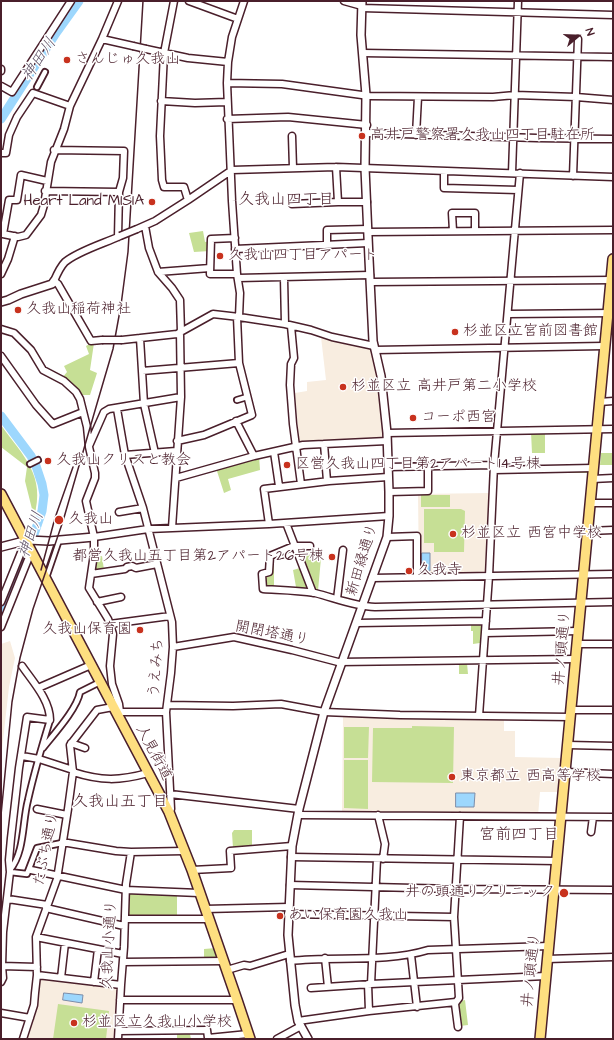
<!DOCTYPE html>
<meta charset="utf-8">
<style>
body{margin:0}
#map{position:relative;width:614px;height:1040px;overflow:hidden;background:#fff;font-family:"Architects Daughter",sans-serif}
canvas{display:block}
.frame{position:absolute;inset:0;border:2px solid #4a1f2b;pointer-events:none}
.north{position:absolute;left:558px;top:16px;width:40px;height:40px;-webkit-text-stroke:3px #fff;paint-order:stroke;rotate:71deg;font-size:11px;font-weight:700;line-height:16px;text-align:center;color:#4a1f2b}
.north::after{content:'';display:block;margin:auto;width:14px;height:18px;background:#4a1f2b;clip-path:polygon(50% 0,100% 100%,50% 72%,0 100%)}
</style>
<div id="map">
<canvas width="614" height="1040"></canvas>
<div class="frame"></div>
<div class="north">N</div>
</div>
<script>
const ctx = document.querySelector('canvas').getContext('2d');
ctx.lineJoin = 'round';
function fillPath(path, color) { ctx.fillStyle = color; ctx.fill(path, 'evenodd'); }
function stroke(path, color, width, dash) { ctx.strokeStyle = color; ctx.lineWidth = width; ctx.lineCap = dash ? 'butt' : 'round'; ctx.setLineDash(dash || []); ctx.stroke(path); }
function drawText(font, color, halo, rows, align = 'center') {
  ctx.font = font + ' "Architects Daughter","Klee One",sans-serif'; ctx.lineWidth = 3; ctx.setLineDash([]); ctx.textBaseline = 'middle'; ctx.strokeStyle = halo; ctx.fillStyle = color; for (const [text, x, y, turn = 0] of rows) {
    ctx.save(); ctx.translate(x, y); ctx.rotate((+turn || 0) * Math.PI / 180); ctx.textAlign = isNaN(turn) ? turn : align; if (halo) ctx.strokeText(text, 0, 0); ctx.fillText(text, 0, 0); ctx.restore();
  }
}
fillPath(new Path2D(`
 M321 337 372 348 378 375 384 434 380 438 301 442 299 440 295 393 307 391V382L326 380Z
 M490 493 487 575 419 576 418 494Z
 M10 641 15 658 9 687 1 758V644Z
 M343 717 504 720V731H515V757L562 758 559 792H540L538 816 342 811Z
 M39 977 119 986 116 1039H24Z`), '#f8ede0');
fillPath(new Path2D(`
 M203 231 205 242 210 241V251L194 252 189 233Z
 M91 343H94L90 370 97 373 90 395H79L62 378 67 372 64 366 89 354 86 346Z
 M1 425C23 456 46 475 34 517L25 481 27 467 1 447Z
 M531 432H545V453H532Z
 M601 453H613V465H600Z
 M259 456 260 470 228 479 231 490 224 493 216 468Z
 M587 470V473H495Z
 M421 495H450V507H421Z
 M424 509H461L465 511 464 552H434V543H424Z
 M300 552H318L321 558 318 591 316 590Z
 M102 556 104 570 95 572 98 557Z
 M274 556V587H266L264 585 265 577 270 575 271 572V558Z
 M300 568 307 588 306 589 296 587 293 570Z
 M471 625H480L482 627 480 643 473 644V631H471Z
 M459 662 467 663 468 674H459Z
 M412 726 454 727 453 783 372 782 373 728H412Z
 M344 727H369L368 758H344Z
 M344 760H368V809L344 808Z
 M234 830H252V847L233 848 232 833Z
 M130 892 177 893V918L127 916 128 893Z
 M216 948 219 957 218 958H204V949Z
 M465 1000 468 1025 460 1026 457 1004 460 1001Z
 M58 1004 109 1011 106 1039H53Z
 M188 1031 190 1034 191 1039H177V1032Z`), '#c6df95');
const water = new Path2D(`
 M422 553H430V571H422Z
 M456 793H475L474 807H456Z
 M64 993 83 995 82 1003 63 1000Z`);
fillPath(water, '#9dd7fd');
stroke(water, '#7c8da9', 1);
stroke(new Path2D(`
 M1 119 56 33 79 1
 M1 416 31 456 36 466 42 484 44 495 42 511 31 543 1 615`), '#9dd7fd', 9);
const pedestrian = new Path2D(`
 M37 87 45 72
 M237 400 247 397
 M30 464 38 460
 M46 578 59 540
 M43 748C54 734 77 709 80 692L100 682
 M10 870C25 851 22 823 28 800 34 773 42 746 50 720
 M10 872 27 874 37 848 62 843`);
const minor = new Path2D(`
 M174 1 164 53 160 136 162 180 164 187H184L188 200
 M189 1 238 19
 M344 1 362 6
 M362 8 613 15
 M102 39 133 46
 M146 49 188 58 228 62
 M363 53 613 57
 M1 69V71
 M227 83 282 84 369 96 493 97 515 95 576 97 613 100
 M1 86 12 92 71 1
 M161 101 195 103 227 102
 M227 119 288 117 367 125
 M367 133 537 138 613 139
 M416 135 418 97
 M292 136 293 168
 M54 150 124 151 123 178 119 192 118 237
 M1 153H6L9 135 17 117 33 93 70 106
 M336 167 338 202H367
 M444 171V188L518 190
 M512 173 518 1
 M573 176 578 39
 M47 181 21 175 17 200H9L3 234 18 237 26 235 41 215 44 205 51 162 64 129 70 106 102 39 118 1
 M45 191 119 192
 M292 204 338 202
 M145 226 149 248 158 272 172 288 180 300 181 332
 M137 229 155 221 188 200 232 170 336 167 613 177
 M453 231 452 213H475V231
 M368 232 613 230
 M235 238 211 239 210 274H237
 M327 245V230L368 229
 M235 249 368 243
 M158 272 210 268
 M1 274 8 259 15 236
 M238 278 370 275
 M284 278 285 324
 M371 282 613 280
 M508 314 613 313
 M239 317 240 293 237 274 232 201 227 83 228 62 232 37 244 1
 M291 326 294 358 291 364 290 385 293 424 301 484
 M1 329 14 333 31 350 43 370 64 381 76 392 80 399 87 427 89 447 95 473V478L86 501 94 537V554L89 588 108 619 113 634 110 666 112 684 119 704 120 712 118 716
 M140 338 144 404 155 453
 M102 340 91 341 58 284 54 281C57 274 60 267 65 262 78 251 105 243 120 236
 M122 340 177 334 213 314 239 317 285 324 311 330 332 337 374 346
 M375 350 604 346
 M1 356 36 405 53 424 83 412
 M142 371 239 363
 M599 402 613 401
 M117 409 125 455 143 508 172 622 173 647 171 673 166 712 171 809 169 812
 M236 421 254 456
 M387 433 613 429
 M177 441 204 435 252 415 239 363 237 317
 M324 444 327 481
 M89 446 104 412 109 409 181 397
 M274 452 279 486
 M125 455 176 451
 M388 467 494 465
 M494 470 593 468
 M176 478 254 456 303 445 387 441
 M592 479 613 478
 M389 492 428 491V466
 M590 503H613
 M119 512 143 508
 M286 523 313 593
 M269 524 264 489 329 481 388 477
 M172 528 181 397 180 332
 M588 531 613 530
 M94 537 148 529 269 524 389 516
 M387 537 417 536V577
 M310 546H294L270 556 269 572 262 574 263 589C280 590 297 590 315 593 335 598 354 606 375 607L613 602
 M91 574 125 569 127 567 132 566 136 568 157 564
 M372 578 613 574
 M337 599 343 550
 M1 602 26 540
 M97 602 121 597
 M357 623 486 621
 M110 624 170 616
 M1 627 29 557 33 555
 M485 633 579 631
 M577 644H613
 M173 647 234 637 292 650 338 662 576 659
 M22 666C33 682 50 700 50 720L27 717 19 768 11 838 9 860 10 872 3 932 2 966 37 967
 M38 688 91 665
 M167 705 233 706 281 704 324 712 400 715 571 717
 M571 710H613
 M120 712H166
 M479 716 489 576 494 465 520 173
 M71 743 85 748
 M568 745 613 746
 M22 756 39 759 73 770
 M73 772C101 781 119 781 148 773
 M566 772 613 774
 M170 794 299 809
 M37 809 67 815
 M298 815 613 817
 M378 815 385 844 383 859
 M591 832 593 817
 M62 843H68L116 851 131 852 184 851
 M291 857 557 861
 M31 870 126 890 199 893
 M192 870 231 868 230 851 292 846
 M290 885 456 889 613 890
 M8 899 47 905
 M46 908 124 926
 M205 909 289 907
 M288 914 454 917
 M125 919H208
 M36 937 123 954
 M411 955 417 1007
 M325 958 328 987
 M547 959 613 957
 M290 961C335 956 385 963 428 950L549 946
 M123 962 224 961
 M227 970 244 965 250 966 289 954
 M37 975 121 985
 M61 978 65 943
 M1 982 3 978 2 966
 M94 982 98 949
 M368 984 369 1011
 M371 984 377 859
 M311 988 371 984 546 976
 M120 1000H237
 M456 1002 455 1004 458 1027
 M1 1013 30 1018
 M298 1021 369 1011 456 1002 459 998 454 917 460 816
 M119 1031 207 1030 208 1038 248 1034
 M23 1039 34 1005 35 993 37 975 36 937 57 879 68 809 73 772 70 745 97 710 113 707
 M118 1039 121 985 124 947 126 884 131 852
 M277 1039 301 1026`);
const tertiary = new Path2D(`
 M1 302 8 300 21 294 52 284 54 281
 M1 547 28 540 49 541 94 537
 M308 1039 298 1021 295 1005 288 935 292 846 299 809 324 712 387 537 389 516V492L387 433 381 376 373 341 369 259 365 168 366 95 361 35 362 1`);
const primary = new Path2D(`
 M1 494 169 812 192 870 237 1000 250 1039
 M540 1039 613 259`);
stroke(pedestrian, '#4a1f2b', 8);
stroke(minor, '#4a1f2b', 9);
stroke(tertiary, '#4a1f2b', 10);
stroke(primary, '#4a1f2b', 12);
stroke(pedestrian, '#fff', 4.5);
stroke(minor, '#fff', 6);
stroke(tertiary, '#fff', 7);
stroke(primary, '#fedf80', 9);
stroke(new Path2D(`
 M41 570 55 518 73 467
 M1 815 12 702 20 658 33 609 63 521 96 407 113 349 121 305 128 252 143 1`), '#4a1f2b', 1.5);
const minorBridge = new Path2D(`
 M133 46 146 49
 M120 236 137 229
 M102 340H122`);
stroke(minorBridge, '#4a1f2b', 9, []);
stroke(minorBridge, '#fff', 6);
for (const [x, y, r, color] of [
 [67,60,4,"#c8321e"],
 [362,136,4,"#c8321e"],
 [152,202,4,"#c8321e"],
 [220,256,4,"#c8321e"],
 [18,310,4,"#c8321e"],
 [455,332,4,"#c8321e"],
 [343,387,4,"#c8321e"],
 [413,418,4,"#c8321e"],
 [48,461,4,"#c8321e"],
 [287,465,4,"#c8321e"],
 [59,520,5,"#c8321e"],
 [453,534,4,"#c8321e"],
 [332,557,4,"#c8321e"],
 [409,571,4,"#c8321e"],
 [140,630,4,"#c8321e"],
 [452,777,4,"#c8321e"],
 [564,893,5,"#c8321e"],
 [280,916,4,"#c8321e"],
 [74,1023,4,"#c8321e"]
]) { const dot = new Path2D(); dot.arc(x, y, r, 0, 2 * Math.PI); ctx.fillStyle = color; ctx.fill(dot); stroke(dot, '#fff', 1.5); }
drawText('15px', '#4a1f2b', '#fff', [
 ["さんじゅ久我山",75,60],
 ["高井戸警察署久我山四丁目駐在所",370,136],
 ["Heart Land MISIA",144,202,"right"],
 ["久我山四丁目アパート",228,256],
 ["久我山稲荷神社",26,310],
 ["杉並区立宮前図書館",463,332],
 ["杉並区立 高井戸第二小学校",351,387],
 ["コーポ西宮",421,418],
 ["久我山クリスと教会",56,461],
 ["区営久我山四丁目第2アパート14号棟",295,465],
 ["久我山",68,520],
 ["杉並区立 西宮中学校",461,534],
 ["都営久我山五丁目第2アパート26号棟",324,557,"right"],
 ["久我寺",417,571],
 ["久我山保育園",132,630,"right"],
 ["東京都立 西高等学校",460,777],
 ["井の頭通りクリニック",555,893,"right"],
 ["あい保育園久我山",288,916],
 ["杉並区立久我山小学校",82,1023]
], 'left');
drawText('15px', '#4a1f2b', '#fff', [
 ["新田縁通り",363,560,-73],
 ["開閉塔通り",272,634,11],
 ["井ノ頭通り",563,648,-85],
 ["うえみち",157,668,-86],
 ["人見街道",153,753,62],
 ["たぶち通り",47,849,-79],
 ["久我山小通り",110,945,-87],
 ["井ノ頭通り",532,970,-84]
]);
drawText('italic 16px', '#63566a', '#fff', [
 ["神田川",40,60,-56],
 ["神田川",32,535,-71]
]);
drawText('16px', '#4a1f2b', '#fff', [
 ["久我山四丁目",286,201],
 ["久我山五丁目",120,803],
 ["宮前四丁目",519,836]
]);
</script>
